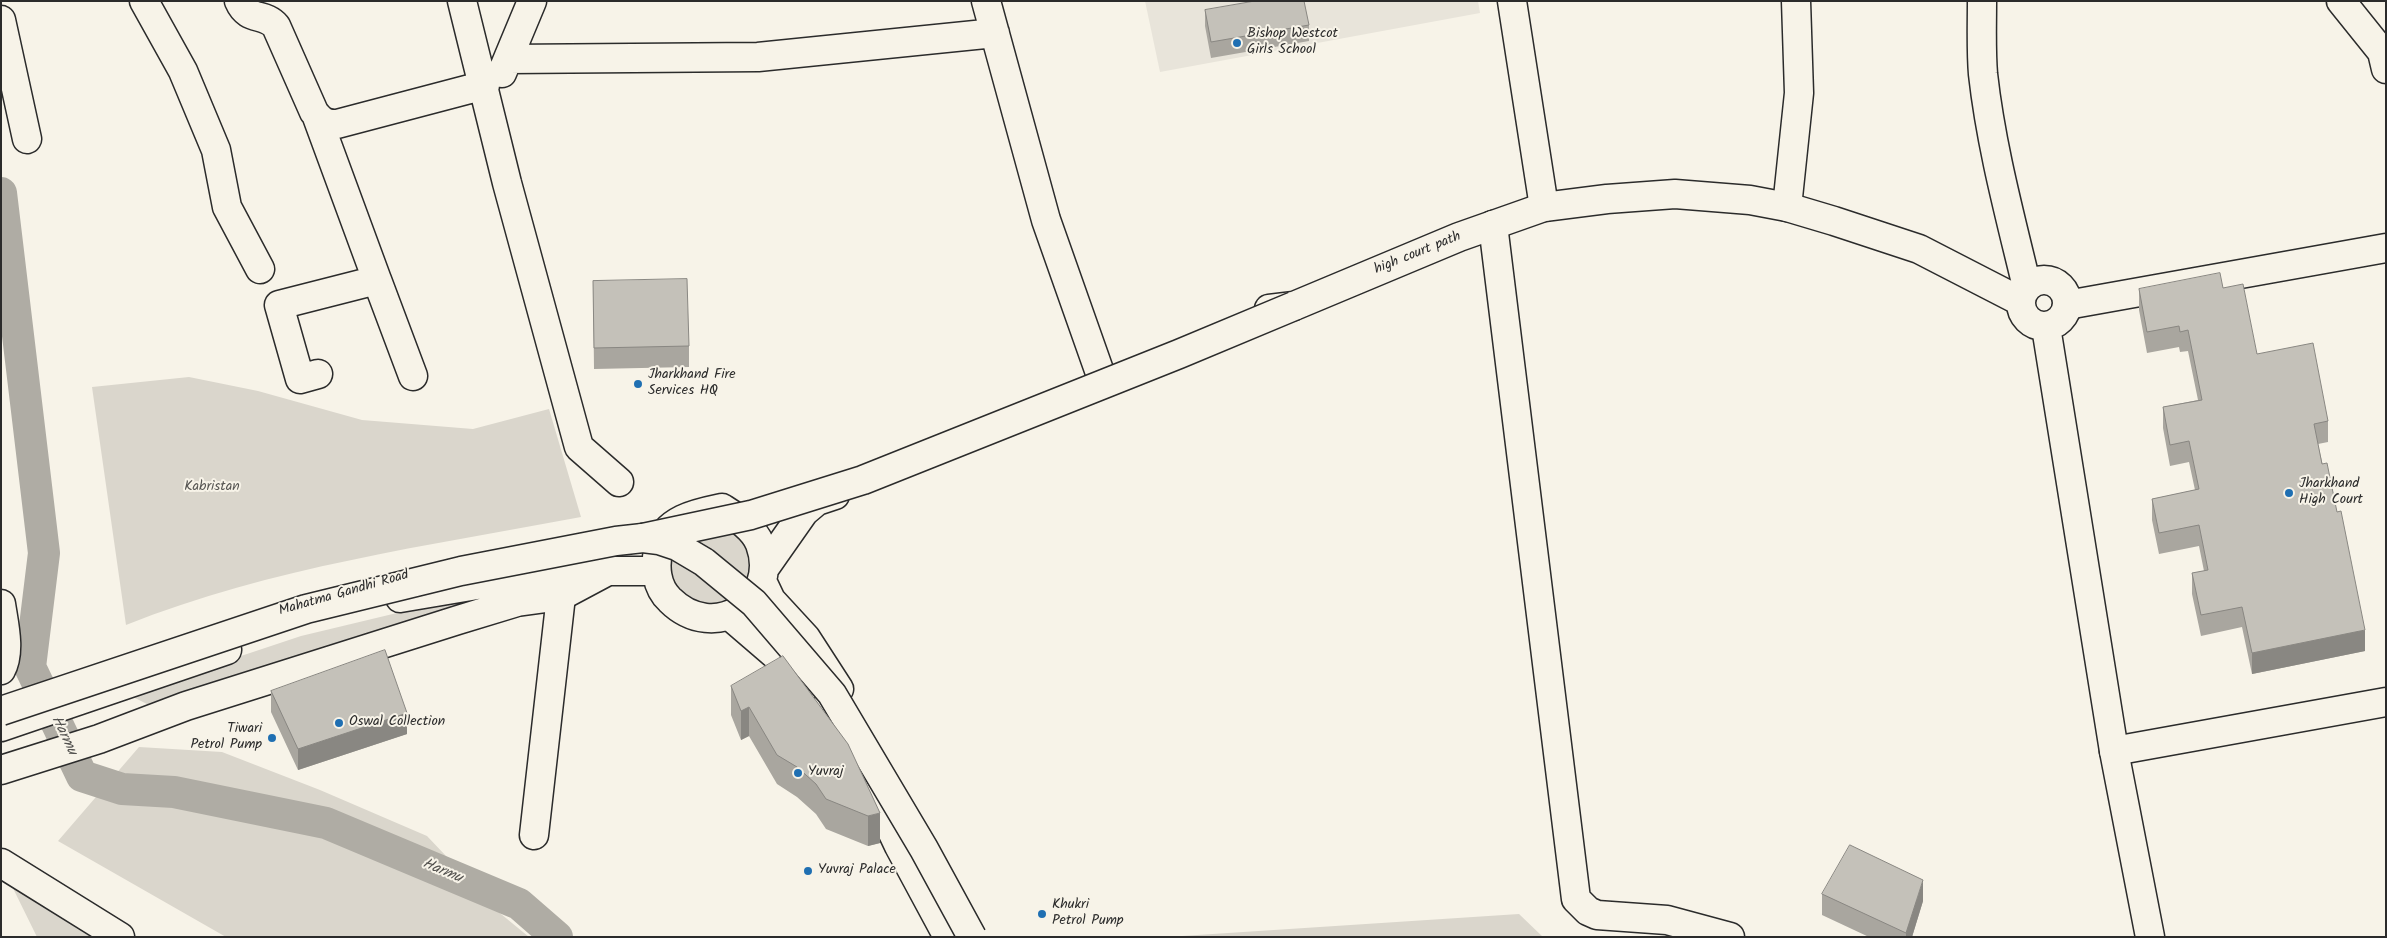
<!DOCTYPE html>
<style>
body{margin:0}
#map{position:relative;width:2387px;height:938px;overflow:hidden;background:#f7f3e8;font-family:Kalam,sans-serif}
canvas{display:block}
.frame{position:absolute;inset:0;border:2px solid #2b2b2b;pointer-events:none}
</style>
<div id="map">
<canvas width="2387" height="938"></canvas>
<div class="frame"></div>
</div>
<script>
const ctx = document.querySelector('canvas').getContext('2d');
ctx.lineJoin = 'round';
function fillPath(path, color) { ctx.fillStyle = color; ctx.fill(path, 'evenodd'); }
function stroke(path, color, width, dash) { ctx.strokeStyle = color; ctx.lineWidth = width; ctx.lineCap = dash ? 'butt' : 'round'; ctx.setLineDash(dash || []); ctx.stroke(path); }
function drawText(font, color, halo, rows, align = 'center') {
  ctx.font = font + ' Kalam,sans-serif'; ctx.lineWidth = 4; ctx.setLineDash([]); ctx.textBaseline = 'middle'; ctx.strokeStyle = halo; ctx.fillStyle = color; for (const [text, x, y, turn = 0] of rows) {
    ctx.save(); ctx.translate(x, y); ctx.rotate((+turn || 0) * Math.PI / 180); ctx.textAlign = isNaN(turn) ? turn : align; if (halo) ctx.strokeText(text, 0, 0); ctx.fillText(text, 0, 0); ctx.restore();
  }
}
fillPath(new Path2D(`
 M1145 1H1478L1480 13 1160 72Z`), '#e8e4da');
fillPath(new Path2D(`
 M189 377 258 391 362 420 473 429 549 409 581 517C428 546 271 567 126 625L92 387Z
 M740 530 751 548 750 580 729 602 708 606 688 601 668 576 669 545Z
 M472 595 485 601 153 707 133 697 235 658 301 636Z
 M139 747 222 752 320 790 427 836 501 914 529 937H226L58 841Z
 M4 870 108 937H37Z
 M1519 914 1543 937H1181L1182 936Z`), '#dad6cc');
stroke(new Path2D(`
 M1 193 44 553 30 667 82 776 122 789 174 792 326 823 519 904 557 937`), '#afaca4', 32);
const minor = new Path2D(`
 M144 1 183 71 216 150 227 207 260 269
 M239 1C248 22 264 12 276 26L314 112C321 121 325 124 337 124L485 85
 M462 1 507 183 579 447 619 482
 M986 1 1046 220 1100 373
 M1512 1 1544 207
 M1982 1C1982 25 1981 50 1983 74 1991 146 2010 216 2027 287
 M1 20 27 139
 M508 59 758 57 995 33
 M502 73 532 1
 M317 117 377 280 279 305 300 379 318 374
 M1787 207 1799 93 1796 1
 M1493 225 1576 899 1588 911 1597 915 1667 920 1730 937
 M377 280 413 376
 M2067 305 2386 248
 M1 604C4 624 11 652 1 670
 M2114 751 2386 702
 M534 835 561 596
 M1 863 120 937`);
const major = new Path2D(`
 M2341 1 2382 52 2386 69
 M2021 303a23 23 0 1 1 46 0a23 23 0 1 1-46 0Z
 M1269 309 1294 306 1459 237 1544 207 1607 199 1675 194 1750 200 1787 207 1834 221 1919 249 2020 301
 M2046 327 2114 751 2150 937
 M722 508C736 517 754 528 760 544 781 601 714 644 670 600 656 587 654 566 659 547 665 519 698 513 722 508Z
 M764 569 804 512 817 501 835 495
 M762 581 771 600 806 638 839 689
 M400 598 560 571H656
 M730 616 787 665 804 688
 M1 727 227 650
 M853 754 861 766 899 846 948 937
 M1 770 99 739 186 706 458 620 517 602 561 596 606 572`);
stroke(minor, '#2b2b2b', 31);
stroke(major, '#2b2b2b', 31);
stroke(minor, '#f7f3e8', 28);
stroke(major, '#f7f3e8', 28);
const minorBridge = new Path2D(`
 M643 538 751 515 863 480 1179 354 1294 306`);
const majorBridge = new Path2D(`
 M1 711 306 609 461 571 616 541 643 538 659 540 677 546 704 562 754 603 832 694 924 849 972 937`);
stroke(minorBridge, '#2b2b2b', 31, []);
stroke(majorBridge, '#2b2b2b', 31, []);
stroke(minorBridge, '#f7f3e8', 28);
stroke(majorBridge, '#f7f3e8', 28);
fillPath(new Path2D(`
 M1205 10 1309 25V41L1211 58 1205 26Z
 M593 281 689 346V367L594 369Z
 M2223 288 2257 354 2328 421V442L2318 444 2365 651 2252 674 2242 627 2201 636 2192 594V573L2204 571 2199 546 2159 554 2152 520V499L2195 490 2189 462 2170 466 2163 428V407L2198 400 2188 351 2180 352 2179 347 2147 353 2139 310V289Z
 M731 686 848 744 880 843 868 846 826 829 816 814 797 797 777 784 749 736 741 740 731 715Z
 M271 691 407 734 298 770 271 712Z
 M1822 894 1923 901 1912 937H1869L1822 915Z`), '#a9a69f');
fillPath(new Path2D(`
 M2365 630V651L2252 674V653Z
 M749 707V736L741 740V711Z
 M407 713V734L298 770V749Z
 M880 813V843L868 846V816Z
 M1923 880V901L1912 937H1906V933Z`), '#898782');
const building = new Path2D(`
 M1255 1H1304L1309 25 1211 42 1205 10Z
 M2220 273 2223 288 2243 284 2257 354 2313 343 2328 421 2314 424 2322 464 2327 463 2337 512 2341 511 2365 630 2252 653 2242 607 2201 615 2192 573 2208 570 2199 525 2159 533 2152 499 2199 489 2189 441 2170 445 2163 407 2202 400 2188 330 2180 332 2179 326 2147 332 2139 289Z
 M687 279 689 346 594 348 593 281Z
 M385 650 407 713 298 749 271 691Z
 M783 656 848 744 880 813 868 816 826 799 816 784 797 767 777 755 749 707 741 711 731 686Z
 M1850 845 1923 880 1906 933 1822 894Z`);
fillPath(building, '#c4c1b9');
stroke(building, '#898782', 1);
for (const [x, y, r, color] of [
 [1237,43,5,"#1f6fb2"],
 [638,384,5,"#1f6fb2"],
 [2289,493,5,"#1f6fb2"],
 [339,723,5,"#1f6fb2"],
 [272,738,5,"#1f6fb2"],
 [798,773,5,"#1f6fb2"],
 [808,871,5,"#1f6fb2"],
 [1042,914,5,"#1f6fb2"]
]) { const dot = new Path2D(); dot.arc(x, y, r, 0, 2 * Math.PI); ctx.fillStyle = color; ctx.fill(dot); stroke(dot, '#f7f3e8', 2); }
drawText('14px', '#2b2b2b', '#f7f3e8', [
 ["Bishop Westcot",1247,35],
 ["Girls School",1247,51],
 ["Jharkhand Fire",648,376],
 ["Services HQ",648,392],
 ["Jharkhand",2299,485],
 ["High Court",2299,501],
 ["Oswal Collection",349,723],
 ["Tiwari",262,730,"right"],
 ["Petrol Pump",262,746,"right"],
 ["Yuvraj",808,773],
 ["Yuvraj Palace",818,871],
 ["Khukri",1052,906],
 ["Petrol Pump",1052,922]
], 'left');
drawText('14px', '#2b2b2b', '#f7f3e8', [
 ["high court path",1418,254,-22],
 ["Mahatma Gandhi Road",344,594,-16]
]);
drawText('14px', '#575653', '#f7f3e8', [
 ["Kabristan",212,488]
]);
drawText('italic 15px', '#53524f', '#f7f3e8', [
 ["Harmu",63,736,64],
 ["Harmu",442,872,23]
]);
</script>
